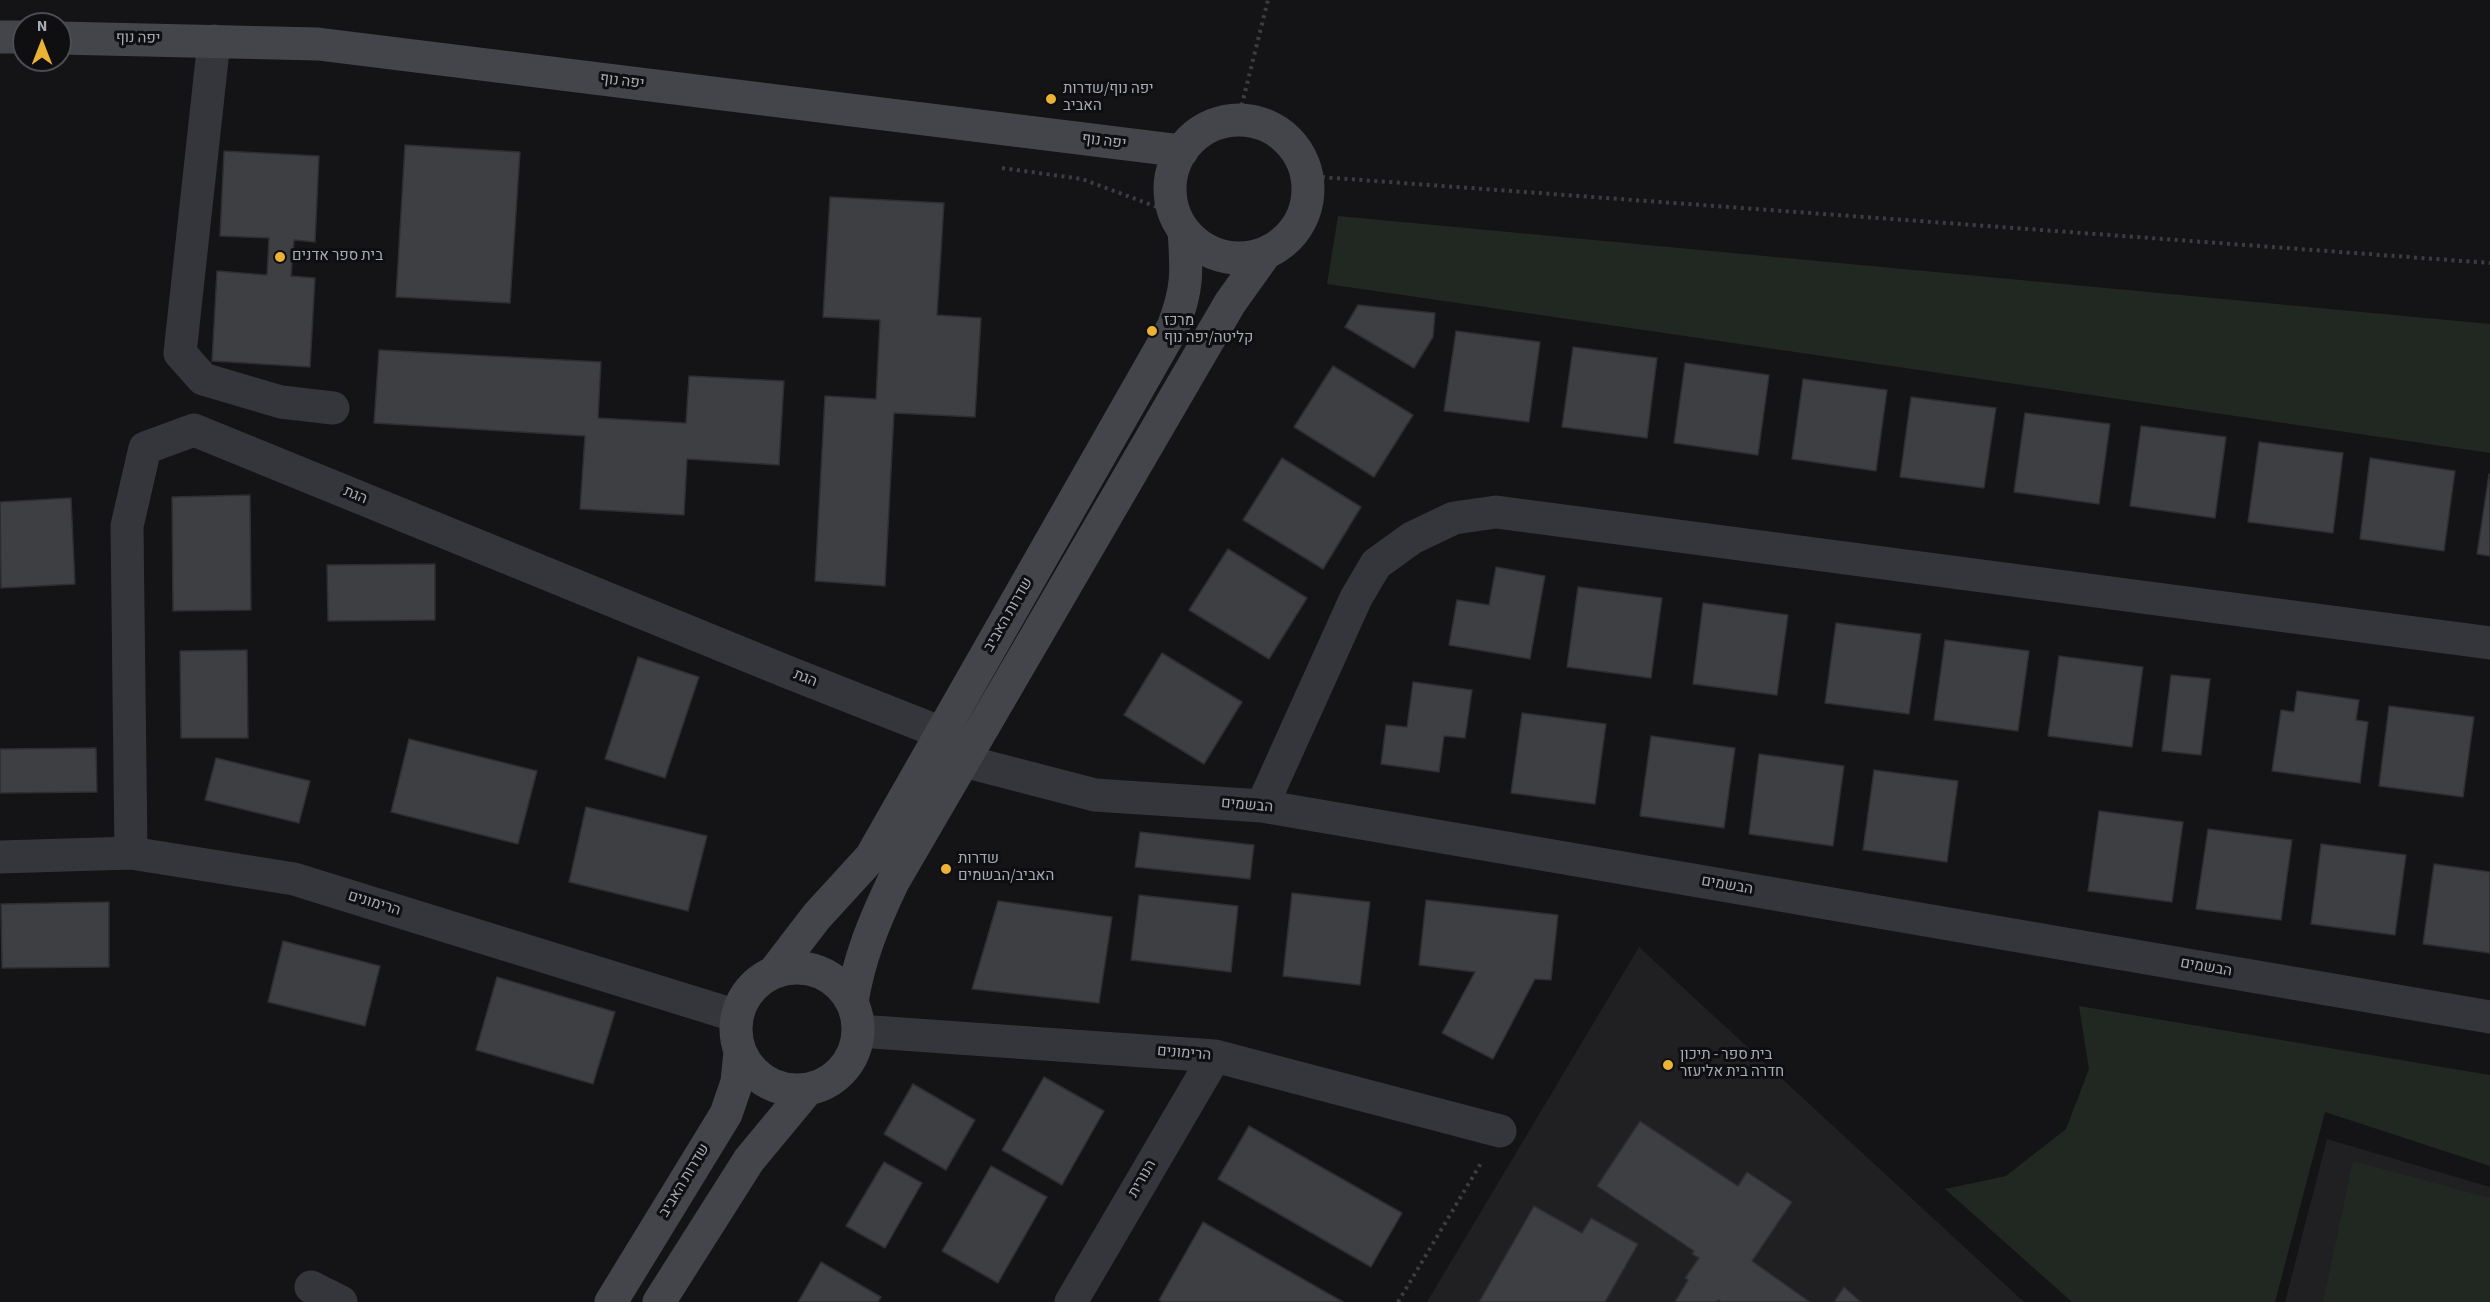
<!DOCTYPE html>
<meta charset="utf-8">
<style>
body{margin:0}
#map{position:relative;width:2490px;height:1302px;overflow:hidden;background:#141416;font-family:"Source Sans 3",sans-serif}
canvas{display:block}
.north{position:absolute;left:12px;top:12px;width:60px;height:60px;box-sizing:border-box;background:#0f0f11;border:2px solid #4b4d53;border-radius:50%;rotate:0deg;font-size:16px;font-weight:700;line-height:24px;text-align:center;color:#a6abb6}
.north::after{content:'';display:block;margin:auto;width:21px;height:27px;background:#ebb336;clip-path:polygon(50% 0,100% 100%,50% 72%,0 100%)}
</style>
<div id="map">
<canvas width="2490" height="1302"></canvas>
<div class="north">N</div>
</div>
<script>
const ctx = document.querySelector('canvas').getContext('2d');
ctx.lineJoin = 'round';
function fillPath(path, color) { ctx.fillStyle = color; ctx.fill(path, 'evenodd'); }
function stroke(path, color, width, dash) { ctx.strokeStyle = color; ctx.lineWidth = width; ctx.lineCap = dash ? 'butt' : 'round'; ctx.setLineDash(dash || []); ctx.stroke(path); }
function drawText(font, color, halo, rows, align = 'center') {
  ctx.font = font + ' "Source Sans 3",Heebo,sans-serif'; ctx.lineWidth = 6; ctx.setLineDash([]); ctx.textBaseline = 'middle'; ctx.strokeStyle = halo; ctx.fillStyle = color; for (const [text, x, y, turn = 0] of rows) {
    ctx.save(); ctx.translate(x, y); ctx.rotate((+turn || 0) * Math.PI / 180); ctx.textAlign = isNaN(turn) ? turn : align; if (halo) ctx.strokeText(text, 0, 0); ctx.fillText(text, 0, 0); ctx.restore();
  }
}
fillPath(new Path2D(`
 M1639 947 2024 1302H1427Z
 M2327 1139 2490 1187V1302H2285Z`), '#202023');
fillPath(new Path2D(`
 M1338 216 2490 324V453L1327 284Z
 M2079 1006 2490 1075V1166L2325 1112 2275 1302H2072L1945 1189 2006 1176 2066 1129 2089 1069Z
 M2353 1161 2490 1198V1302H2323Z`), '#202821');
const building = new Path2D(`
 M405 145 520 152 510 303 396 297Z
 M224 151 319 156 315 242 294 240 291 276 315 278 310 367 212 361 217 271 267 275 269 238 220 236Z
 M830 197 944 203 937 315 981 318 975 417 894 413 885 586 815 581 825 396 876 399 880 320 823 317Z
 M1358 305 1435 313 1433 337 1414 368 1345 327Z
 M1456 331 1540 342 1529 422 1444 411Z
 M1573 347 1657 358 1647 438 1562 427Z
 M379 350 601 362 598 418 686 423 689 376 784 381 779 465 687 459 684 515 580 509 585 436 374 423Z
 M1685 363 1769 375 1758 455 1674 443Z
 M1333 366 1413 415 1374 477 1294 427Z
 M1803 379 1887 390 1876 471 1792 459Z
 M1911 397 1996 408 1984 488 1900 477Z
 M2025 413 2110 424 2099 504 2014 492Z
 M2141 426 2226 437 2215 518 2130 506Z
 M2259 442 2343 453 2333 533 2248 522Z
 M1282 458 1361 507 1323 569 1243 520Z
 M2370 458 2455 471 2444 551 2360 539Z
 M2489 474 2490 475V556L2477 554Z
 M250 495 251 610 173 611 172 497Z
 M71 498 75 584 1 588 0 502Z
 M1228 549 1307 598 1269 659 1189 610Z
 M435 564V620L328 621 327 565Z
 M1496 567 1545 576 1530 659 1449 645 1457 600 1489 605Z
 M1578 587 1662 598 1651 678 1567 667Z
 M1703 603 1788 615 1777 695 1693 684Z
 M1836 623 1921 634 1909 714 1825 703Z
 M1945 640 2029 651 2018 731 1934 720Z
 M247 650 248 738H181L180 651Z
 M1162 653 1242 702 1204 764 1124 715Z
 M2059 656 2143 667 2132 747 2048 736Z
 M638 657 699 677 665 778 605 759Z
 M2171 675 2210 679 2201 755 2162 751Z
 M1413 682 1472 690 1465 738 1444 736 1439 772 1381 764 1386 725 1407 727Z
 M2297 691 2359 700 2356 720 2368 722 2360 783 2272 771 2281 710 2294 712Z
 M2389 706 2474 717 2463 797 2379 786Z
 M1522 713 1606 724 1595 804 1511 793Z
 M1651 736 1735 748 1724 828 1640 816Z
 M409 739 537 771 518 844 391 812Z
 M96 748 97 792 0 793V749Z
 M1759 754 1844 766 1833 846 1749 834Z
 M216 758 310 781 299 823 205 800Z
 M1874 770 1958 781 1947 862 1863 850Z
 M586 807 707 836 688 911 569 882Z
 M2099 811 2183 822 2172 902 2088 891Z
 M2208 829 2292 840 2281 920 2196 909Z
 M1140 832 1254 845 1250 879 1135 867Z
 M2321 844 2406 855 2395 935 2311 924Z
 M2434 864 2490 872V953L2423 944Z
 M1292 893 1370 902 1360 985 1283 976Z
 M1139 895 1238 906 1231 972 1131 960Z
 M1426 900 1558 915 1551 980 1535 979 1493 1059 1442 1033 1475 972 1419 965Z
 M998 901 1112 917 1099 1003 972 989Z
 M109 902V967L2 968 1 904Z
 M283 941 380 966 365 1026 268 1002Z
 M497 977 615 1012 593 1084 476 1050Z
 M1044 1077 1104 1111 1062 1185 1002 1150Z
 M913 1084 975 1120 946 1170 884 1134Z
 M1640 1121 1738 1186 1747 1172 1792 1202 1752 1261 1810 1302H1721L1718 1300 1716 1302H1675L1688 1280 1685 1278 1699 1258 1692 1254 1694 1251 1597 1186Z
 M1249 1126 1402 1213 1371 1267 1218 1179Z
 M884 1162 922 1183 885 1248 846 1226Z
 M991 1166 1047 1197 998 1283 942 1251Z
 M1534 1206 1582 1233 1591 1218 1638 1244 1605 1302H1479Z
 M1203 1222 1343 1302H1163L1159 1300Z
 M821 1262 881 1297 878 1302H798Z
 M1844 1287 1861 1302H1834Z`);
fillPath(building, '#3e3f43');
stroke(building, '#2e2e32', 1.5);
stroke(new Path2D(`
 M1238 120 1268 0
 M1002 168 1082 179 1157 207
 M1307 176 2490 263
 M1398 1302 1481 1163`), '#3b3d42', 4, [3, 4.5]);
stroke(new Path2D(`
 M214 41 180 353 203 379 281 402 333 408
 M964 761 1095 795 1262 806 2490 1017
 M1262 806 1356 598 1376 564 1412 538 1454 518 1496 512 2490 643
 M131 853 127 526 145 448 194 430 790 673 942 733
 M0 857 131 853 294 879 737 1016
 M859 1031 1215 1056 1500 1131
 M311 1287 341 1302
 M1071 1302 1215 1056`), '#35363b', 33);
stroke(new Path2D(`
 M0 37H24
 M60 38 318 44 1182 151
 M1170 189a69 69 0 1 1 138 0a69 69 0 1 1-138 0Z
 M736 1029a61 61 0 1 1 122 0a61 61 0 1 1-122 0Z
 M774 972 817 916 871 857 1173 327C1188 289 1187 271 1184 231
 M852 1002C859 958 874 922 893 882L1230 303 1265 254
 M611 1302 726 1114 737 1082 740 1052
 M659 1302 749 1160 807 1090`), '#43454b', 33);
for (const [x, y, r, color] of [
 [1051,99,6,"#ebb336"],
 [280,257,6,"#ebb336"],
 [1152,331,6,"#ebb336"],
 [946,869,6,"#ebb336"],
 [1668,1065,6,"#ebb336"]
]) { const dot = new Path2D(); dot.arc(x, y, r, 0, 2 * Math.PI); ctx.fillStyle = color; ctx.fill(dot); stroke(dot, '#0f0f11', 2); }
drawText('15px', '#a6abb6', '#0f0f11', [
 ["יפה נוף",138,39,1],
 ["יפה נוף",622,82,7],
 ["יפה נוף",1104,142,7],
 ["הגת",355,496,22],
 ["שדרות האביב",1009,615,-60],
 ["הגת",805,679,21],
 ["הבשמים",1247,806,5],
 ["הבשמים",1727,886,10],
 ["הרימונים",374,904,17],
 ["הבשמים",2206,968,10],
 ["הרימונים",1184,1054,5],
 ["הנורית",1143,1179,-60],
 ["שדרות האביב",685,1181,-59]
]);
drawText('15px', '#a6abb6', '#0f0f11', [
 ["יפה נוף/שדרות",1063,90],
 ["האביב",1063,107],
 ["בית ספר אדנים",292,257],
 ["מרכז",1164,322],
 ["קליטה/יפה נוף",1164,339],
 ["שדרות",958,860],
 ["האביב/הבשמים",958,877],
 ["בית ספר - תיכון",1680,1056],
 ["חדרה בית אליעזר",1680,1073]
], 'left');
</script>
